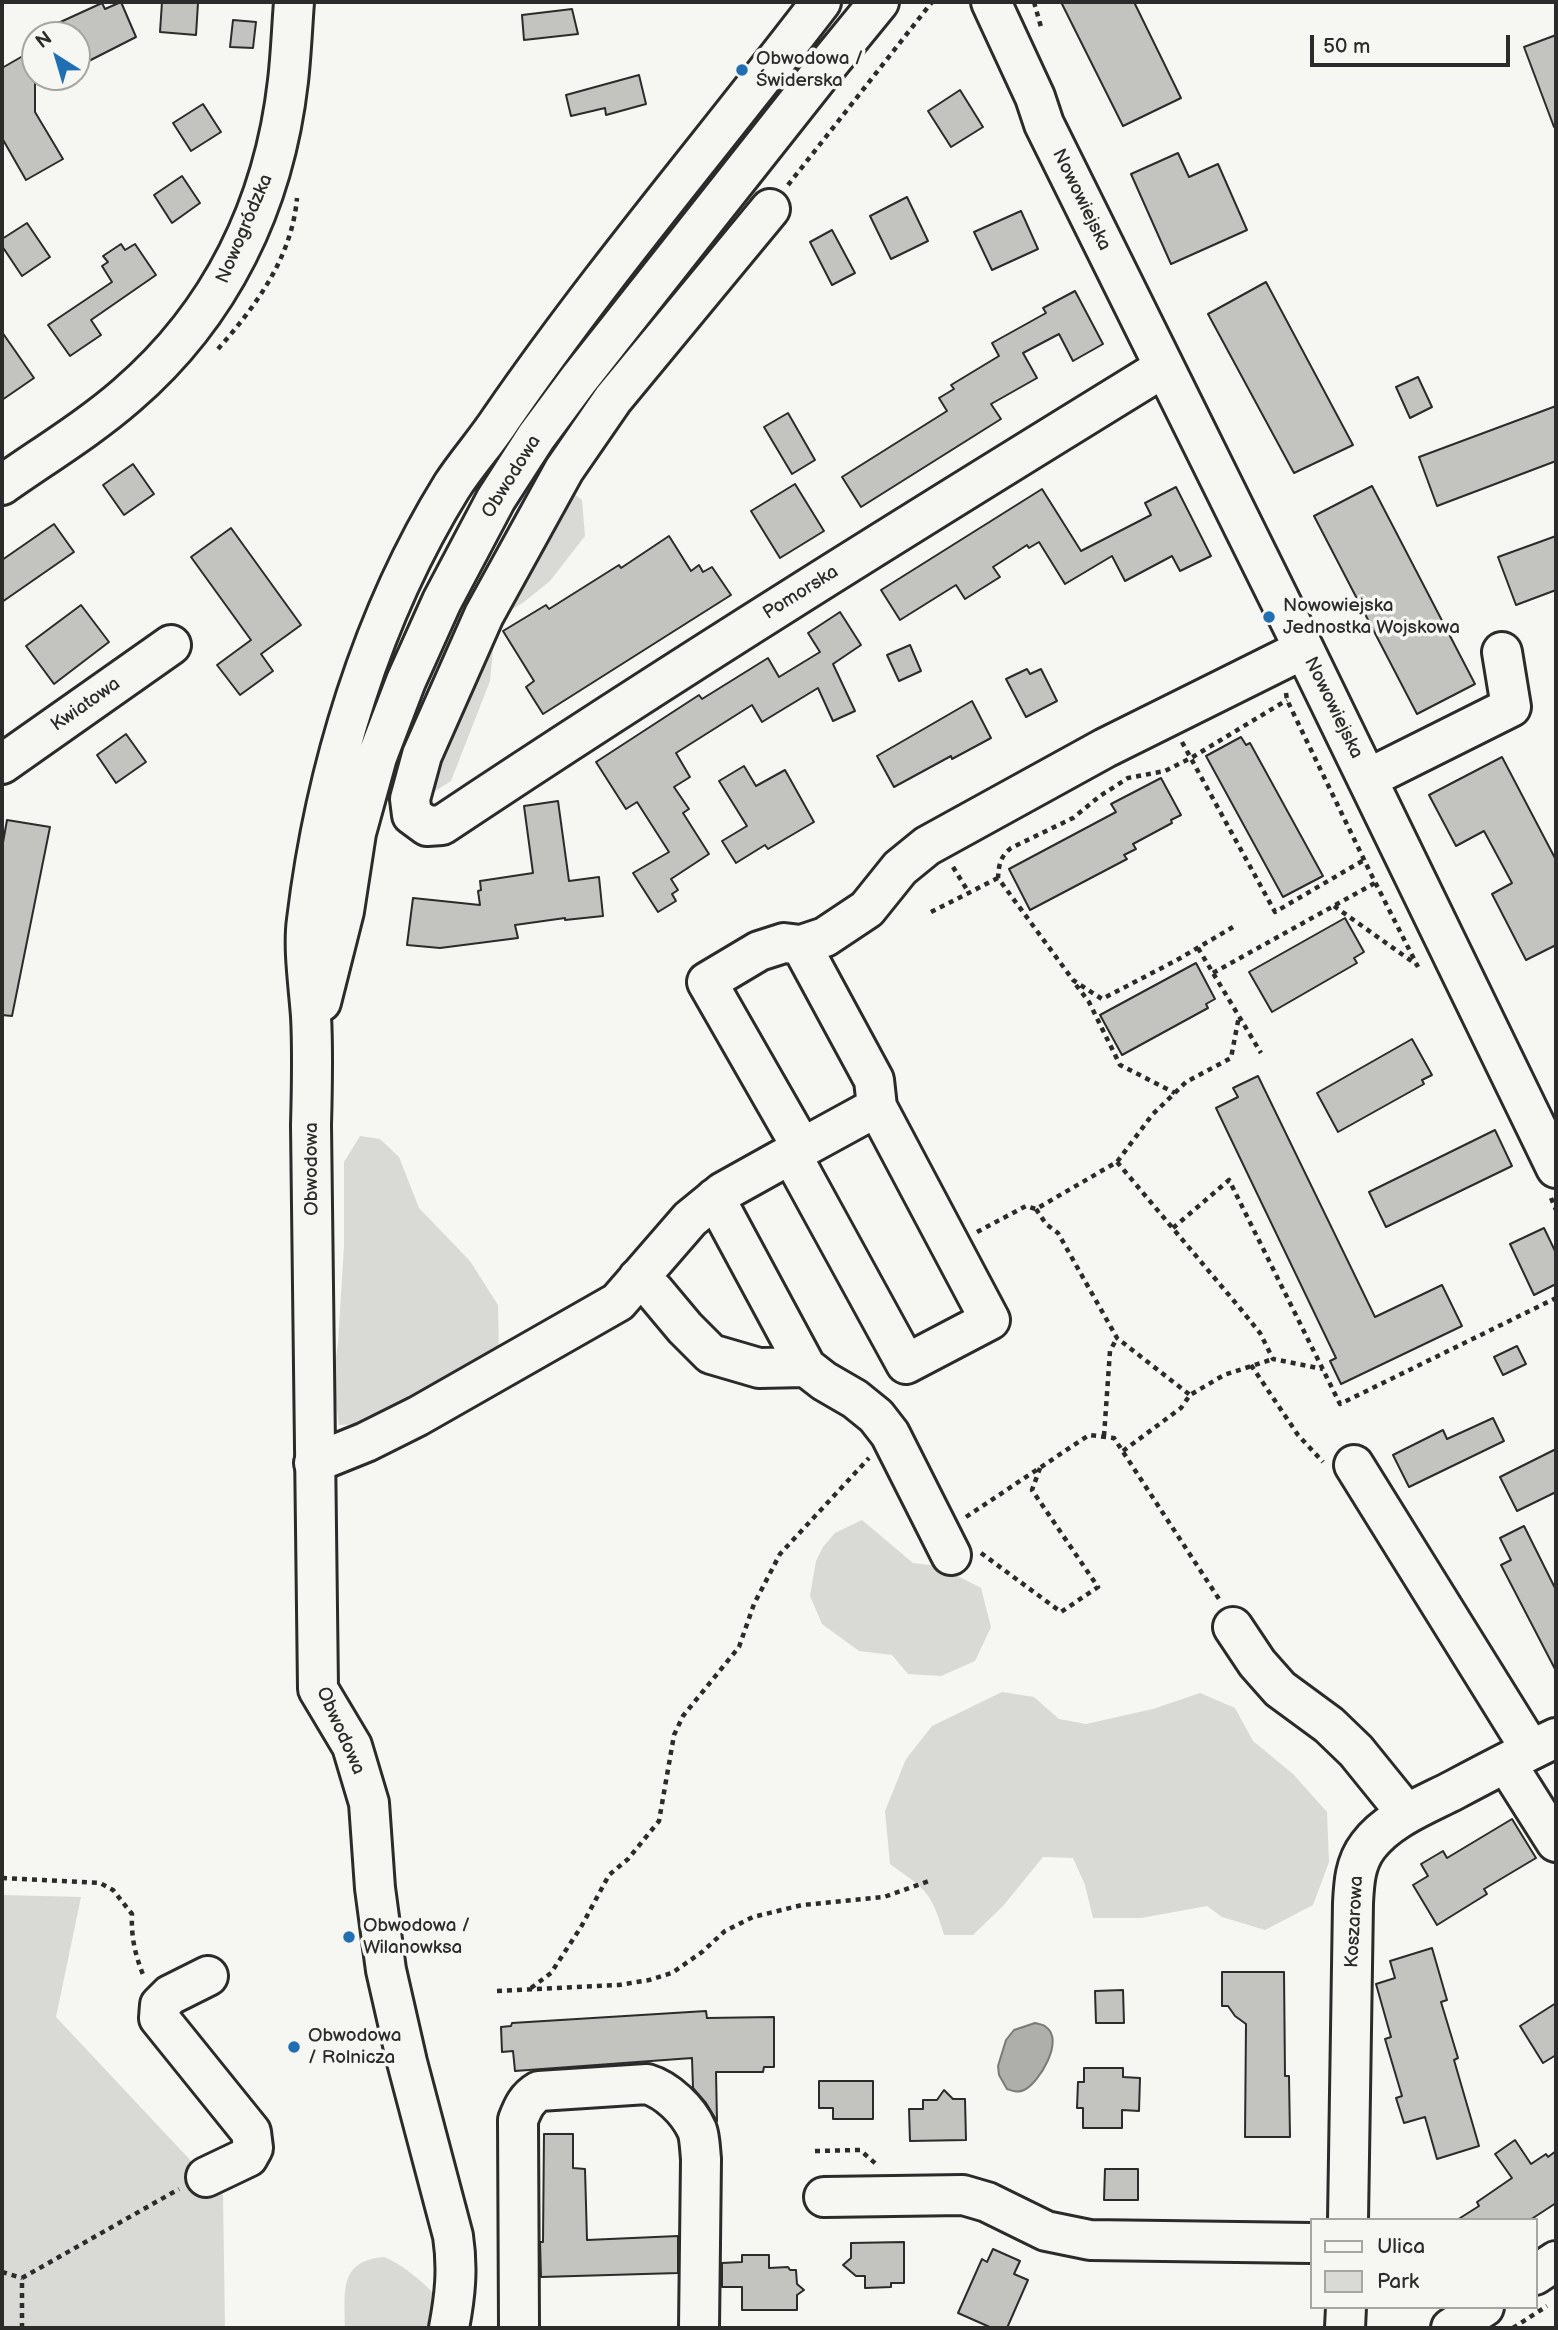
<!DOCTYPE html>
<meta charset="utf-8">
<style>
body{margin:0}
#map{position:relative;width:1558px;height:2330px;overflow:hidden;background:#f6f6f2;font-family:"Balsamiq Sans",sans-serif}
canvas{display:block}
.frame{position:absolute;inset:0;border:4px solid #2b2b2b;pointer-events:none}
.legend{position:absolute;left:1310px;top:2218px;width:228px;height:91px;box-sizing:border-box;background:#f6f6f2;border:2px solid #a5a5a2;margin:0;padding:9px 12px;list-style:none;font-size:21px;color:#2b2b2b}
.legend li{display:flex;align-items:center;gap:14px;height:35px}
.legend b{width:35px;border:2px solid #a5a5a2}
.north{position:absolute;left:21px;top:21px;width:70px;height:70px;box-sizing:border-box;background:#f6f6f2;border:2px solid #a5a5a2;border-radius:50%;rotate:323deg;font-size:19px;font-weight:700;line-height:28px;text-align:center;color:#2b2b2b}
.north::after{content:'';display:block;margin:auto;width:24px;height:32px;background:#1f6fb2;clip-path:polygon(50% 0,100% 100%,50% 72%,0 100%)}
.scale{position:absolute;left:1310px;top:35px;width:200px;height:32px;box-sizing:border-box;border:4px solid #2b2b2b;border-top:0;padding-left:9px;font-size:21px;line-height:24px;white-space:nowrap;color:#2b2b2b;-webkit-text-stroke:5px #f6f6f2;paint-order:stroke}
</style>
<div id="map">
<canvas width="1558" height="2330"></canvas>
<div class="frame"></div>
<ul class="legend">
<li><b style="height:9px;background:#f6f6f2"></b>Ulica</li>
<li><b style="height:19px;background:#d9d9d5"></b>Park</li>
</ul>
<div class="north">N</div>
<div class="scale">50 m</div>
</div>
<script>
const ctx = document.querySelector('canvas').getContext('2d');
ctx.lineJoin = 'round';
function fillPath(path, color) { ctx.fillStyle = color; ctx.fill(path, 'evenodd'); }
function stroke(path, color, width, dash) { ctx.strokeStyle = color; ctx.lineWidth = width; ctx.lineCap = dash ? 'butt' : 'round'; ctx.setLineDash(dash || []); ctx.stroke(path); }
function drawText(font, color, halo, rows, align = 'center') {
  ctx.font = font + ' "Balsamiq Sans",sans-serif'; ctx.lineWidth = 7; ctx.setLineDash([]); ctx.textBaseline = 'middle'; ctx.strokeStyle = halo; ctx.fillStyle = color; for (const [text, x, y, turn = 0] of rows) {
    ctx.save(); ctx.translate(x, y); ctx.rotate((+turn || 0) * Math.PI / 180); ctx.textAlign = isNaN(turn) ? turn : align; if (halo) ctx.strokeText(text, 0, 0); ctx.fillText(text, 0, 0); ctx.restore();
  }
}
fillPath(new Path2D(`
 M568 489 582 500 585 536 550 581 524 602 501 616 493 650 490 681 451 781 432 793 420 774 426 755 441 733 483 608 520 532 548 497Z
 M360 1136 380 1139 399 1157 419 1208 470 1261 498 1305 499 1357 376 1423 339 1425 333 1379 338 1343 344 1246V1162Z
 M862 1520 913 1563 938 1566 981 1588 991 1627 975 1661 941 1676 908 1674 892 1655 859 1651 822 1624 810 1596 816 1561 823 1547 835 1533Z
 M1002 1692 1034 1697 1059 1719 1086 1724 1153 1709 1200 1693 1235 1708 1253 1741 1293 1774 1327 1812 1329 1862 1313 1905 1265 1930 1222 1917 1207 1906 1141 1918H1093L1085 1885 1073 1858 1043 1857 1003 1906 973 1935H944C932 1892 925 1889 890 1864L885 1811 906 1759 932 1726Z
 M2 1895 81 1897 56 2017 223 2195 225 2328H2Z
 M384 2257C417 2271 442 2303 468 2328H345C345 2292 338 2261 384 2257Z`), '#d9d9d5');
const water = new Path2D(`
 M1035 2023C1038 2024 1043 2024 1046 2027 1065 2040 1039 2083 1024 2090 1018 2093 1013 2091 1007 2089L999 2075 998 2066 1006 2040 1014 2030Z`);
fillPath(water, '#aeaeab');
stroke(water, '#7a7a78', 2);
const building = new Path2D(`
 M121 2 136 37 77 67V35H32L102 3 105 9Z
 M162 2 198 3 196 35 160 32Z
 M1061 2H1134L1181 98 1123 126Z
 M572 9 578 34 524 40 522 15Z
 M233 20 256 22 253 48 230 47Z
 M1556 35V127H1554L1524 47Z
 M35 49V112L63 159 26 180 2 138V68Z
 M639 75 646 104 606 115 605 108 571 116 566 95Z
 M960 90 983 127 951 147 928 111Z
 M203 104 221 132 191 151 173 123Z
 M1178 153 1189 177 1218 164 1247 230 1171 264 1131 174Z
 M182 176 200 203 172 223 154 195Z
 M907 197 928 241 891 259 870 216Z
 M1021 211 1038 249 992 270 974 232Z
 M27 223 50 257 22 276 2 246V239Z
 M832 230 855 273 832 285 810 242Z
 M121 244 125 250 135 244 156 275 91 320 101 335 70 356 48 325 112 282 102 266 108 262 103 256Z
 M1266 282 1353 445 1294 473 1208 314Z
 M1075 291 1103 344 1073 361 1059 334 1023 353 1037 378 991 404 1001 419 861 507 842 477 947 411 939 398 954 389 951 385 999 356 992 343 1046 313 1043 308Z
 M2 332 34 378 2 400Z
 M1418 377 1432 407 1410 418 1396 387Z
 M1556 406V461L1437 506 1419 457Z
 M788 413 815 460 792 474 764 427Z
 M133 464 154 494 124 515 103 485Z
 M795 484 824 531 780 558 751 511Z
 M1372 486 1475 684 1417 714 1314 516Z
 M1176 487 1211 556 1180 571 1172 556 1125 581 1112 556 1065 584 1039 542 1029 548 1027 545 993 567 1000 577 965 599 956 585 900 620 881 590 1042 489 1081 551 1151 515 1145 503Z
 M54 524 74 552 2 602V560Z
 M231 528 301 625 261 654 273 671 240 695 217 665 251 640 191 557Z
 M669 536 691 571 699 565 703 572 712 567 731 595 543 714 526 687 534 681 503 631 546 605 549 609 619 565 621 568Z
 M1556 536V590L1516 605 1498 557Z
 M81 605 109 642 54 684 26 646Z
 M840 612 861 645 833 664 855 711 833 721 818 688 762 722 752 705 676 753 690 777 674 787 689 809 683 813 709 854 671 879 678 890 672 894 676 901 658 912 633 873 669 852 637 802 626 809 596 762 699 695 702 699 768 658 779 677 820 652 808 633Z
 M910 645 921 671 899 681 887 655Z
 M1027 669 1030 674 1041 669 1057 701 1026 717 1006 679Z
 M972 701 991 738 952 759 951 756 894 787 877 756Z
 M126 734 146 762 116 783 97 755Z
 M1241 737 1246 745 1250 743 1323 876 1283 897 1206 756Z
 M1502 757 1556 860V945L1526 960 1492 894 1512 883 1484 831 1456 846 1429 795Z
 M744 766 756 786 785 770 814 822 768 849 765 845 736 863 722 841 747 826 719 781Z
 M1161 778 1181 815 1171 820 1172 823 1133 844 1136 849 1124 855 1127 859 1030 910 1009 869 1116 812 1111 804Z
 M558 801 569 881 599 877 603 916 565 920V918L515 925 518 938 440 948 407 945 413 898 480 905 478 891 481 890 480 881 533 873 524 806Z
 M7 820 50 827 12 1016 2 1015V848Z
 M1345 918 1364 952 1354 958 1357 963 1272 1012 1249 972Z
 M1196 963 1215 999 1206 1004 1208 1008 1122 1055 1100 1015Z
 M1412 1039 1432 1075 1422 1080 1424 1084 1338 1132 1317 1093Z
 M1258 1076 1375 1317 1442 1285 1462 1326 1341 1384 1330 1361 1336 1358 1216 1108 1238 1097 1233 1088Z
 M1495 1130 1512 1166 1386 1227 1369 1192Z
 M1544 1228 1556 1253V1284L1534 1295 1510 1244Z
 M1517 1346 1526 1364 1503 1375 1494 1357Z
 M1493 1418 1504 1441 1409 1487 1393 1455 1443 1430 1447 1439Z
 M1556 1449V1492L1517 1511 1500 1477Z
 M1524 1526 1556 1590V1671L1501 1565 1511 1560 1500 1538Z
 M1512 1819 1536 1858 1484 1889 1487 1894 1437 1925 1413 1885 1428 1876 1421 1864 1443 1851 1447 1858Z
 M1432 1948 1447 2000 1441 2002 1458 2058 1454 2060 1479 2146 1437 2159 1425 2117 1404 2123 1396 2098 1402 2096 1385 2039 1391 2037 1376 1984 1395 1978 1390 1961Z
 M1222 1972H1284L1285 2076H1289L1290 2137H1245L1246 2024 1235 2016 1228 2006H1222Z
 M1123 1990 1124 2023H1096L1095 1991Z
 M1556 2003V2055L1543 2063 1520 2026Z
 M706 2011 707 2018 774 2017V2067H764L763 2072H716L717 2121 706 2103 693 2088 692 2058 515 2071 513 2051 502 2052 501 2027 511 2026 512 2023Z
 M1084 2068H1123V2077L1140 2078 1139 2111 1122 2110V2128H1083V2108H1077L1078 2082H1084Z
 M819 2081H873V2119H833V2108H819Z
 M944 2090 953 2099H965L966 2140 910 2141 909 2109H923V2100H937Z
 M544 2134H573V2168L585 2169 587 2240 678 2236V2273L541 2277 540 2242H543Z
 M1515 2140 1531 2164 1546 2154 1548 2157 1556 2151V2203L1530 2220H1457L1479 2206 1477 2202 1512 2178 1495 2154Z
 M1105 2169H1138V2200H1104Z
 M904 2242V2283H891V2287L865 2288V2276H856L843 2265 851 2258V2243Z
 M993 2249 1020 2261 1014 2274 1028 2280 1007 2328H992L958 2313 982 2259 987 2262Z
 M742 2255H769V2268L788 2267 790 2270H796L797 2284 804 2290 797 2295V2310H742V2287H722V2263L742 2262Z`);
fillPath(building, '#c3c3c0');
stroke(building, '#2b2b2b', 2);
const minor = new Path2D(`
 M991 2 1035 97 1044 124 1304 649 1556 1168
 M770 209 613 399 564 470 484 615 422 755 410 799 412 815 427 826 442 825C679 667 921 517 1163 368
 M2 485C43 456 88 429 127 395 221 314 274 205 288 81 291 55 292 28 294 2
 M2 764 171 645
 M1367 779 1511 707 1502 652
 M802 1148 877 1107
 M791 1154 906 1364 990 1320 877 1107 874 1080 801 945 825 937 867 909 900 868 927 846 1105 748 1304 649
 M715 1198 806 1367 824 1381 855 1399 876 1416 890 1434 951 1555
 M638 1278 654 1291 685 1328 711 1354 759 1368 806 1367
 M314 1463 366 1442 418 1416 618 1302 690 1219 723 1192 802 1148 707 982 759 951 784 943 801 945
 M1354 1465 1531 1750
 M1233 1627 1257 1663 1280 1689 1329 1725 1356 1751 1407 1814
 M1506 1763 1556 1842
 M206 2177 248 2157 253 2148 251 2132 159 2018 160 2005 170 1995 208 1976
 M824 2197 963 2195 987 2202 1046 2231 1090 2240 1311 2243
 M1348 2220 1353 1903C1354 1883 1355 1863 1368 1846 1388 1819 1425 1805 1454 1790 1488 1772 1522 1754 1556 1738
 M1535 2275 1556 2261
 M519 2328 518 2120C523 2107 527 2098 539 2091L647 2084C667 2090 688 2110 697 2130 700 2138 700 2150 701 2159L699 2328
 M1345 2328 1346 2307
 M1451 2328 1484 2307`);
const major = new Path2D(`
 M321 1002 344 911 356 833 377 757 406 681 442 601 496 499 536 437 579 379 821 73 879 2
 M449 2328C455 2296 458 2269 453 2236L407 2062 386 1970 375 1888 369 1803 352 1746 318 1689 311 1125C312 1089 313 1052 311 1016 309 987 303 948 307 920 325 771 372 615 452 486 467 463 486 442 501 419 601 274 715 141 821 2`);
stroke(minor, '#2b2b2b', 44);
stroke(major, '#2b2b2b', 44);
stroke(new Path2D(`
 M1034 2 1041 27
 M788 185 932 2
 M218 349C256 306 292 257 297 198
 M1286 693 1287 700 1370 872 1418 967
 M1182 742 1275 912 1364 860
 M953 867 969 893
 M1334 906 1417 965
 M931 912 998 878
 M1233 927 1177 960 1102 999 1073 980 998 878C999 864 1000 857 1011 848L1073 818 1100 796 1128 778 1165 771 1191 758 1287 700
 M1198 948 1261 1053
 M1213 973 1375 883
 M1076 985 1089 1002 1120 1065 1175 1093
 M1117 1162 1239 1307 1260 1333 1273 1359 1323 1369
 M1551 1198 1556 1210
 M1036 1209 1046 1224 1058 1233 1117 1338 1190 1395
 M1173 1228 1229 1180 1340 1404 1556 1298
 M977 1232 1026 1206 1036 1209 1117 1162 1152 1115 1186 1082 1231 1058 1239 1016
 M1251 1365 1298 1435 1323 1462
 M1104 1436 1110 1351 1117 1338
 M1123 1451 1181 1408 1190 1395 1224 1375 1273 1359
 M966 1517 1089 1435 1114 1438 1219 1599
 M981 1553 1061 1612 1098 1587 1032 1490 1040 1468
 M2 1878 100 1883 113 1890 132 1914C131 1937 135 1955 144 1977
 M531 1988 551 1973 581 1927 609 1875 628 1859 659 1821 674 1735 683 1716 739 1647 754 1604 780 1554 869 1458
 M497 1991 619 1985 649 1980 672 1973 702 1952 725 1931 753 1917 802 1905 884 1897 929 1881
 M815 2151 860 2150 876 2164
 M2 2272 22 2278
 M22 2328V2278L179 2189
 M1513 2328 1547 2306`), '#2b2b2b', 4.5, [5, 5]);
stroke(minor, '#f6f6f2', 38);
stroke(major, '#f6f6f2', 38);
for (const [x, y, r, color] of [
 [742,70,7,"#1f6fb2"],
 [1269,617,7,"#1f6fb2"],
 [349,1937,7,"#1f6fb2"],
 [294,2047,7,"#1f6fb2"]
]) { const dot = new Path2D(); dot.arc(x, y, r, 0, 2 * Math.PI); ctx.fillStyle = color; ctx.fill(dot); stroke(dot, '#f6f6f2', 2.5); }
drawText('19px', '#2b2b2b', '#f6f6f2', [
 ["Obwodowa /",756,59],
 ["Świderska",756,81],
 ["Nowowiejska",1283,606],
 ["Jednostka Wojskowa",1283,628],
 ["Obwodowa /",363,1926],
 ["Wilanowksa",363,1948],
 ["Obwodowa",308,2036],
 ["/ Rolnicza",308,2058]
], 'left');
drawText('19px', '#2b2b2b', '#f6f6f2', [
 ["Nowowiejska",1081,200,64],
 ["Nowogródzka",245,229,-67],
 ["Obwodowa",512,477,-58],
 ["Pomorska",801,593,-32],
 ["Kwiatowa",86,705,-35],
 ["Nowowiejska",1333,708,64],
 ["Obwodowa",312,1169,-90],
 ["Obwodowa",340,1731,66],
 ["Koszarowa",1355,1922,-87]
]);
</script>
